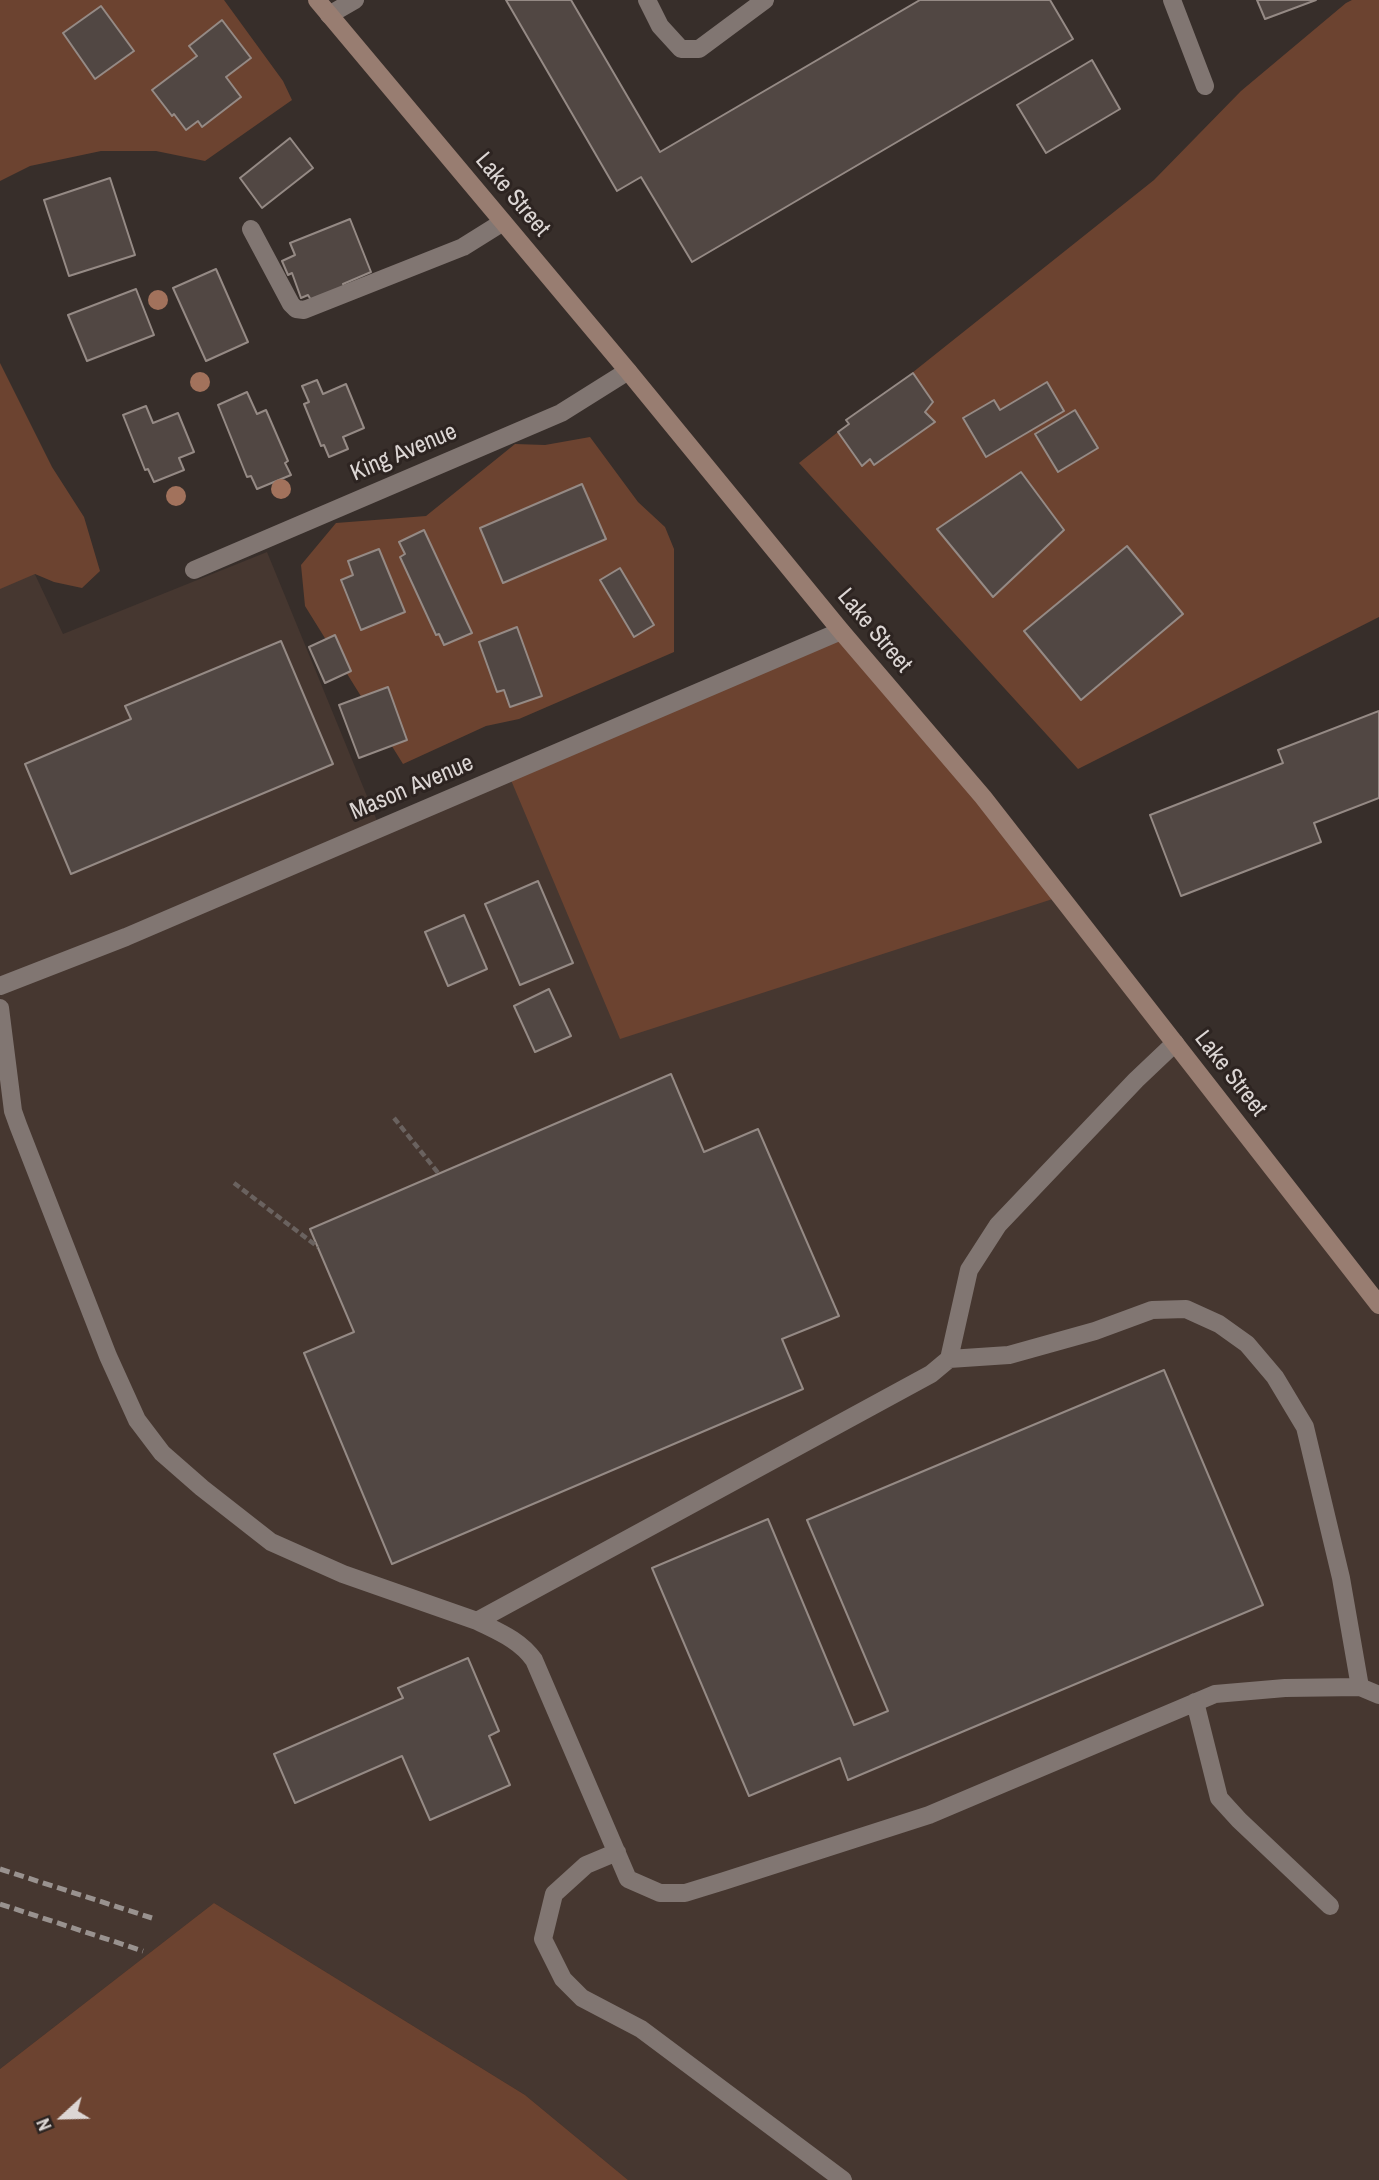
<!DOCTYPE html>
<style>
body{margin:0}
#map{position:relative;width:1379px;height:2180px;overflow:hidden;background:#372e2a;font-family:"Archivo Narrow",sans-serif}
canvas{display:block}
.north{position:absolute;left:28px;top:2082px;width:70px;height:70px;-webkit-text-stroke:5px #2d2421;paint-order:stroke;rotate:248deg;font-size:19px;font-weight:700;line-height:28px;text-align:center;color:#dcd6d4}
.north::after{content:'';display:block;margin:auto;width:24px;height:32px;background:#dcd6d4;clip-path:polygon(50% 0,100% 100%,50% 72%,0 100%)}
</style>
<div id="map">
<canvas width="1379" height="2180"></canvas>
<div class="north">N</div>
</div>
<script>
const ctx = document.querySelector('canvas').getContext('2d');
ctx.lineJoin = 'round';
function fillPath(path, color) { ctx.fillStyle = color; ctx.fill(path, 'evenodd'); }
function stroke(path, color, width, dash) { ctx.strokeStyle = color; ctx.lineWidth = width; ctx.lineCap = dash ? 'butt' : 'round'; ctx.setLineDash(dash || []); ctx.stroke(path); }
function drawText(font, color, halo, rows, align = 'center') {
  ctx.font = font + ' "Archivo Narrow",sans-serif'; ctx.lineWidth = 6; ctx.setLineDash([]); ctx.textBaseline = 'middle'; ctx.strokeStyle = halo; ctx.fillStyle = color; for (const [text, x, y, turn = 0] of rows) {
    ctx.save(); ctx.translate(x, y); ctx.rotate((+turn || 0) * Math.PI / 180); ctx.textAlign = isNaN(turn) ? turn : align; if (halo) ctx.strokeText(text, 0, 0); ctx.fillText(text, 0, 0); ctx.restore();
  }
}
fillPath(new Path2D(`
 M0 500 63 634 267 552 380 828 841 631 1379 1305V2180H628L525 2095 214 1903 0 2069Z`), '#463730');
fillPath(new Path2D(`
 M0 0H224L283 81 292 100 205 161 156 151H101L30 166 0 181Z
 M1352 0H1379V617L1078 769 799 463 1154 180 1241 91 1346 3Z
 M0 363 52 467 84 517 100 571 82 588 54 582 35 574 0 589Z
 M590 437 638 502 665 527 674 549V652L519 719 486 726 403 764 305 606 301 565 336 523 426 516 515 444 545 445Z
 M841 631 1062 896 620 1039 508 773Z
 M214 1903 525 2095 628 2180H0V2069Z`), '#6c4330');
const building = new Path2D(`
 M506 0H571L660 152 920 0H1050L1073 39 692 262 641 177 617 191Z
 M1257 0H1316L1265 19Z
 M101 6 134 51 95 79 63 33Z
 M222 20 251 58 226 77 241 97 202 127 198 121 186 130 174 114 172 116 152 90 197 56 189 46Z
 M1092 60 1120 109 1046 153 1017 105Z
 M290 138 313 168 262 208 240 178Z
 M110 178 135 255 69 276 44 200Z
 M350 219 371 272 343 284 345 287 311 300 308 295 301 298 292 273 288 275 282 261 295 255 290 243Z
 M216 269 248 342 206 361 173 288Z
 M136 289 154 335 87 361 68 315Z
 M913 373 933 402 925 412 935 422 874 465 870 459 862 466 838 432 849 424 846 420Z
 M317 380 323 394 346 384 364 428 343 437 348 449 329 457 324 445 321 446 304 404 309 402 302 386Z
 M1047 382 1064 411 986 457 963 418 994 400 1000 410Z
 M247 392 257 414 266 410 288 461 285 463 291 475 257 489 251 476 247 477 218 405Z
 M146 406 153 423 178 413 194 452 179 458 184 470 154 482 148 469 145 470 123 415Z
 M1075 410 1098 448 1058 472 1035 434Z
 M1021 472 1064 530 993 597 937 529Z
 M582 484 606 539 503 583 480 528Z
 M424 530 472 633 444 645 439 634 436 635 400 557 405 554 399 542Z
 M1127 546 1183 614 1081 700 1024 631Z
 M379 549 405 612 361 630 341 580 353 575 348 561Z
 M620 568 654 625 634 637 600 580Z
 M517 627 542 696 510 707 504 690 497 692 479 642Z
 M335 635 351 671 325 683 309 647Z
 M281 641 333 764 71 874 25 764 131 719 125 706Z
 M388 687 407 740 359 758 339 705Z
 M1379 711V798L1314 823 1321 842 1181 896 1150 815 1283 763 1278 750Z
 M538 881 573 963 520 985 485 904Z
 M464 915 487 969 448 986 425 932Z
 M549 989 571 1036 535 1052 514 1006Z
 M671 1074 704 1152 758 1129 839 1316 782 1339 803 1389 392 1564 304 1353 354 1332 310 1229Z
 M1164 1370 1263 1605 848 1780 840 1758 749 1796 652 1568 768 1519 854 1725 888 1711 807 1520Z
 M468 1658 499 1731 489 1736 510 1785 430 1820 402 1756 295 1803 274 1754 403 1698 398 1688Z`);
fillPath(building, '#514743');
stroke(building, '#958a85', 2);
stroke(new Path2D(`
 M394 1118 439 1174
 M234 1183 318 1247`), '#6a625f', 4.5, [7, 3.5]);
stroke(new Path2D(`
 M647 0 660 26 681 49H699L765 0
 M329 15 355 0
 M251 229 291 304 296 309 304 310 463 247 503 222
 M0 1008 13 1111 18 1125 108 1356 137 1420 162 1453 202 1488 271 1542 343 1574 477 1621 931 1374 949 1359 969 1270 998 1225 1136 1080 1175 1043
 M949 1359 1009 1355 1095 1331 1152 1310 1186 1309 1219 1324 1247 1344 1275 1377 1305 1427 1341 1578 1360 1687
 M477 1621C499 1632 520 1640 534 1660L628 1879 660 1893H685L724 1881 929 1815 1215 1694 1285 1688 1360 1687 1379 1695
 M1195 1702 1219 1798 1239 1820 1330 1906
 M617 1852 586 1865 554 1894 543 1939 563 1979 582 1998 641 2029 843 2180`), '#817672', 18);
stroke(new Path2D(`
 M1172 0 1205 86
 M194 570 561 413 628 371
 M0 986 126 937 841 631`), '#817672', 18);
stroke(new Path2D(`
 M317 0 628 371 841 631 983 797 1379 1305`), '#987d71', 18);
stroke(new Path2D(`
 M0 1869 152 1918
 M0 1904 143 1951`), '#99928f', 5, [10, 5]);
ctx.fillStyle = '#a2725c';
for (const [x, y] of [
 [158,300],
 [200,382],
 [281,489],
 [176,496]
]) { ctx.beginPath(); ctx.arc(x, y, 10, 0, 2 * Math.PI); ctx.fill(); }
drawText('24px', '#dcd6d4', '#2d2421', [
 ["Lake Street",512,195,50],
 ["King Avenue",404,453,-23],
 ["Lake Street",874,631,50],
 ["Mason Avenue",412,788,-23],
 ["Lake Street",1230,1074,52]
]);
</script>
